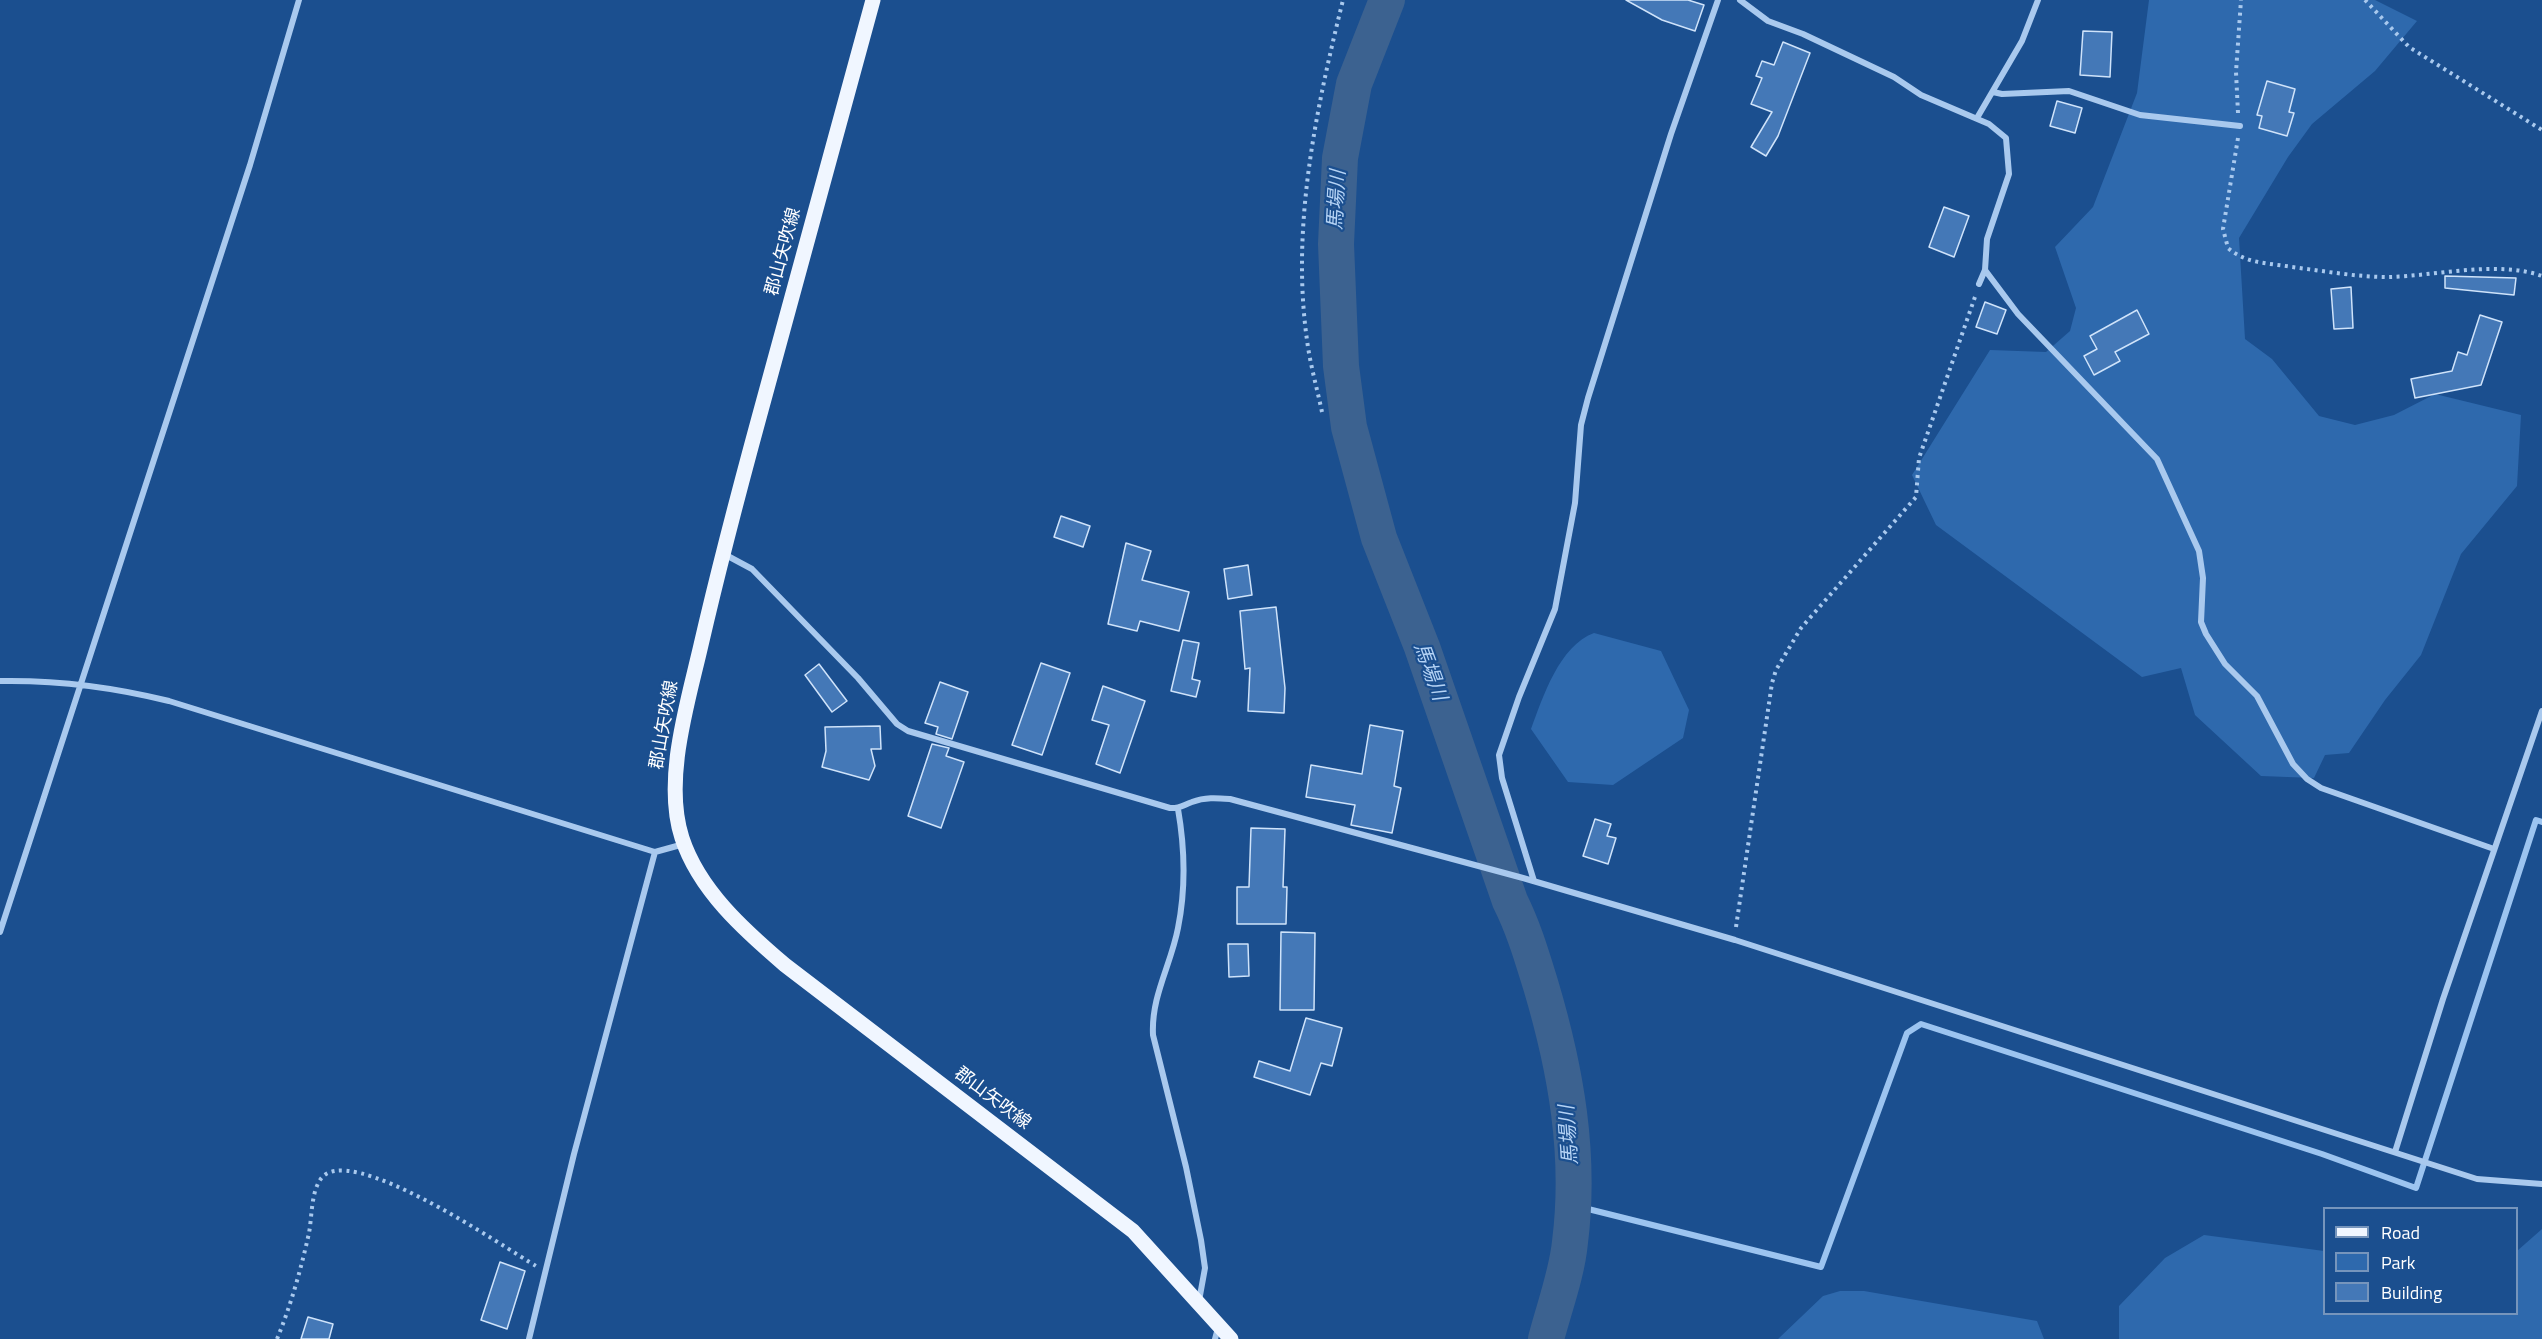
<!DOCTYPE html>
<meta charset="utf-8">
<style>
body{margin:0}
#map{position:relative;width:2542px;height:1339px;overflow:hidden;background:#1b4f8f;font-family:"Titillium Web",sans-serif}
canvas{display:block}
.legend{position:absolute;left:2323px;top:1207px;width:195px;height:108px;box-sizing:border-box;background:#1b4f8f;border:2px solid #7695bc;margin:0;padding:8px 10px;list-style:none;font-size:18px;color:#fff}
.legend li{display:flex;align-items:center;gap:12px;height:30px}
.legend b{width:30px;border:2px solid #7695bc}
</style>
<div id="map">
<canvas width="2542" height="1339"></canvas>
<ul class="legend">
<li><b style="height:8px;background:#f0f6ff"></b>Road</li>
<li><b style="height:16px;background:#2e69ad"></b>Park</li>
<li><b style="height:16px;background:#4478b7"></b>Building</li>
</ul>
</div>
<script>
const ctx = document.querySelector('canvas').getContext('2d');
ctx.lineJoin = 'round';
function fillPath(path, color) { ctx.fillStyle = color; ctx.fill(path, 'evenodd'); }
function stroke(path, color, width, dash) { ctx.strokeStyle = color; ctx.lineWidth = width; ctx.lineCap = dash ? 'butt' : 'round'; ctx.setLineDash(dash || []); ctx.stroke(path); }
function drawText(font, color, halo, rows, align = 'center') {
  ctx.font = font + ' "Titillium Web","Noto Sans JP",sans-serif'; ctx.lineWidth = 4.5; ctx.setLineDash([]); ctx.textBaseline = 'middle'; ctx.strokeStyle = halo; ctx.fillStyle = color; for (const [text, x, y, turn = 0] of rows) {
    ctx.save(); ctx.translate(x, y); ctx.rotate((+turn || 0) * Math.PI / 180); ctx.textAlign = isNaN(turn) ? turn : align; if (halo) ctx.strokeText(text, 0, 0); ctx.fillText(text, 0, 0); ctx.restore();
  }
}
fillPath(new Path2D(`
 M2149 0H2375L2417 21 2375 71 2312 124 2288 157 2239 238 2245 339 2272 359 2319 416 2355 425 2394 415 2435 394 2521 415 2517 486 2461 554 2421 655 2385 700 2349 753 2325 755 2314 778 2261 776 2195 715 2181 668 2142 677 1936 525 1912 475 1990 350 2046 352 2070 331 2076 308 2055 247 2093 207 2137 93Z
 M1594 633 1661 651 1689 710 1683 738 1613 785 1568 782 1531 729C1543 697 1559 646 1594 633Z
 M2542 1229V1339H2119V1306L2165 1258 2204 1235 2324 1251V1314H2516L2517 1251Z
 M1840 1291H1864L2037 1321 2044 1339H1778L1823 1296Z`), '#2e69ad');
stroke(new Path2D(`
 M1572 1205 1821 1267 1907 1033 1921 1024 2322 1154 2416 1188 2536 820 2542 822`), '#9cc4f0', 6);
stroke(new Path2D(`
 M1387 0 1354 84 1340 158 1336 244 1341 366 1349 427 1379 538 1422 647 1510 901C1524 929 1532 957 1541 986 1566 1070 1581 1155 1570 1242 1567 1274 1554 1308 1546 1339`), '#3c6290', 36);
const building = new Path2D(`
 M1626 0H1688L1704 5 1695 31 1662 20Z
 M2083 31 2112 32 2110 77 2080 75Z
 M1783 42 1810 53 1778 136 1766 156 1751 147 1772 112 1751 104 1762 78 1756 76 1762 61 1774 65Z
 M2267 81 2295 89 2289 112 2294 113 2287 136 2259 128 2262 116 2257 115Z
 M2057 101 2082 108 2075 133 2050 126Z
 M1944 207 1969 216 1954 257 1929 247Z
 M2445 276 2516 278 2514 295 2445 288Z
 M2351 287 2353 328 2334 329 2331 289Z
 M1985 302 2006 310 1997 334 1976 327Z
 M2137 310 2149 334 2115 352 2120 361 2094 375 2084 356 2097 349 2090 336Z
 M2480 315 2502 322 2481 385 2415 398 2411 379 2452 371 2458 352 2467 355Z
 M1061 516 1090 526 1083 547 1054 537Z
 M1126 543 1151 551 1142 580 1189 592 1179 631 1140 621 1137 631 1108 624Z
 M1248 565 1252 595 1228 599 1224 569Z
 M1276 607 1285 688 1284 713 1248 711 1250 668 1245 669 1240 611Z
 M1183 640 1199 643 1192 679 1200 681 1196 697 1171 691Z
 M1041 663 1070 673 1042 755 1012 745Z
 M819 664 847 701 832 712 805 675Z
 M940 682 968 692 952 739 936 734 938 727 925 723Z
 M1103 686 1145 701 1120 773 1096 764 1109 725 1092 720Z
 M1370 725 1403 731 1394 786 1401 788 1392 833 1351 825 1355 805 1306 797 1311 765 1362 774Z
 M880 726 881 749H871L875 766 869 780 822 767 826 751 825 727Z
 M932 744 949 748 946 756 964 762 941 828 908 816Z
 M1595 819 1611 824 1607 836 1616 838 1608 864 1583 856Z
 M1251 828 1285 829 1283 887H1287L1286 924H1237V887H1249Z
 M1281 932 1315 933 1314 1010H1280Z
 M1228 944H1248L1249 976 1229 977Z
 M1306 1018 1342 1028 1332 1066 1321 1063 1310 1095 1254 1077 1259 1061 1290 1071Z
 M500 1262 525 1271 507 1329 481 1320Z
 M308 1317 333 1324 329 1339H301Z`);
fillPath(building, '#4478b7');
stroke(building, '#cfe3fa', 1.5);
stroke(new Path2D(`
 M2365 0 2409 47 2542 130
 M2238 113 2236 72 2241 0
 M2238 138 2223 229 2228 248C2246 264 2269 263 2292 267 2324 271 2356 277 2388 277 2436 276 2497 260 2542 276
 M1322 412C1317 388 1310 364 1307 340 1291 227 1316 109 1343 0
 M1736 927 1772 683 1776 670 1801 628 1916 497 1919 458 1976 294
 M277 1339C291 1305 301 1269 309 1233 312 1217 311 1194 320 1180 346 1138 505 1248 536 1266`), '#a9c9ee', 4, [3, 4.5]);
stroke(new Path2D(`
 M1740 0 1768 21 1803 34 1894 77 1921 95 1989 124 2006 138 2009 174 1987 239 1985 270 1979 284
 M1993 92 2002 94 2069 91 2140 115 2240 126
 M1977 118 2022 41 2038 0
 M1985 270 2018 314 2157 459 2199 551 2203 578 2201 622 2206 634 2225 664 2257 696 2293 764 2307 779 2321 788 2494 849
 M724 554 752 569 858 678 897 724 908 731 1170 808C1179 809 1183 805 1192 802 1205 797 1217 798 1230 799L1523 878 1735 940 2477 1179 2542 1184
 M0 681C58 680 113 687 169 701L655 852 684 844
 M1178 809C1185 849 1186 888 1178 928 1171 965 1151 996 1153 1035L1186 1167 1201 1240 1205 1268 1199 1301
 M1534 881 1502 778 1499 755 1519 697 1555 609 1575 503 1581 425 1588 398 1671 134 1718 0
 M0 932 250 165 299 0
 M2395 1152 2443 999 2542 711
 M529 1339 574 1154 655 852
 M1215 1339 1218 1328`), '#a9c9ee', 6);
stroke(new Path2D(`
 M873 0C835 138 798 276 760 414 739 491 719 567 701 645 688 702 663 780 682 838 699 890 744 930 785 965L1133 1231 1231 1339`), '#f0f6ff', 15);
drawText('18px', '#fff', '#1b4f8f', [
 ["郡山矢吹線",784,252,-75],
 ["郡山矢吹線",665,725,-80],
 ["郡山矢吹線",992,1099,37]
]);
drawText('italic 20px', '#b5d3f5', '#1b4f8f', [
 ["馬場川",1338,200,-87],
 ["馬場川",1429,672,70],
 ["馬場川",1570,1135,-94]
]);
</script>
